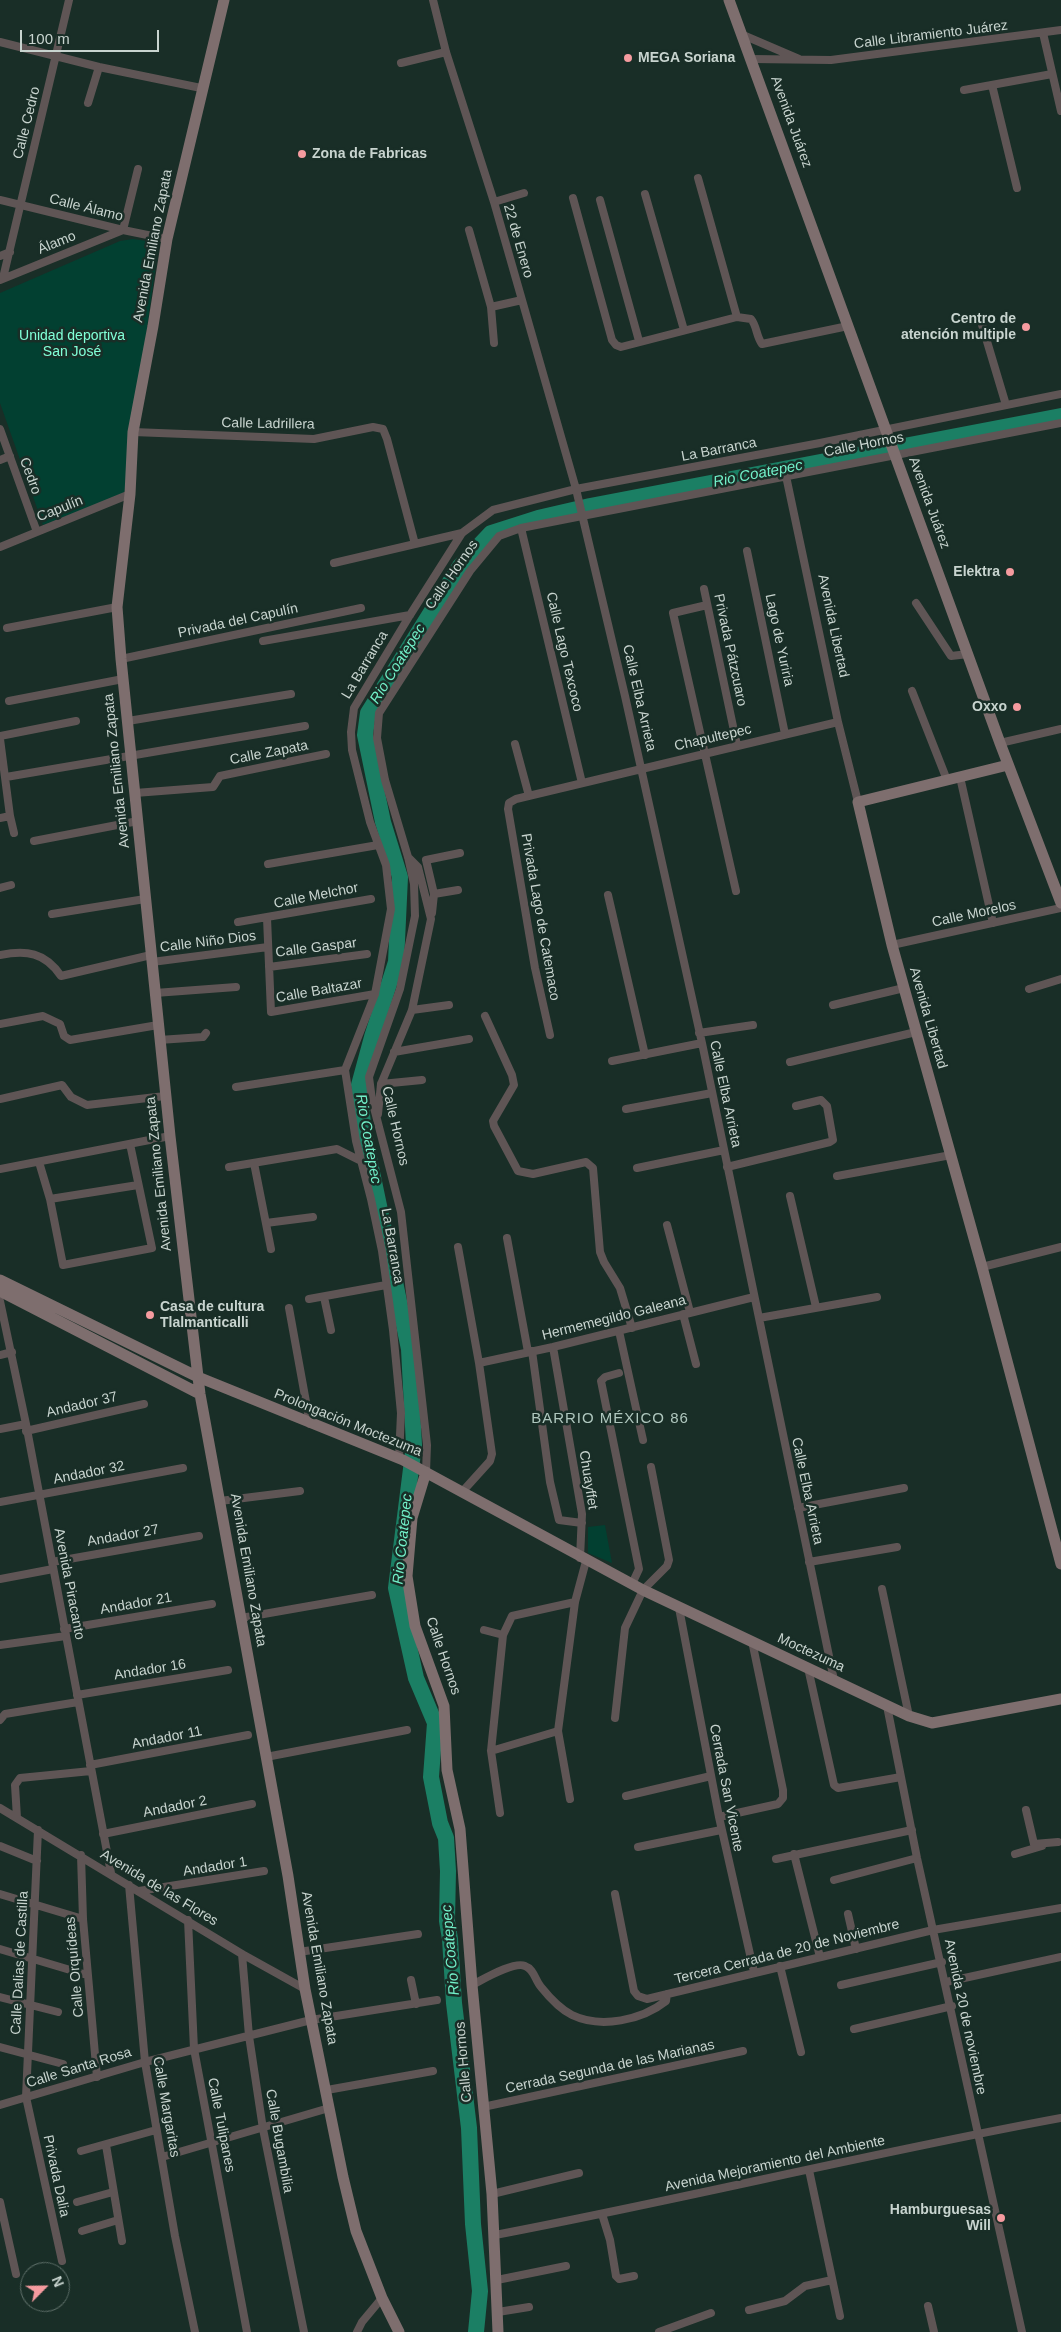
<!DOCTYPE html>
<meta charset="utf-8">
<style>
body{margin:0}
#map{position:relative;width:1061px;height:2332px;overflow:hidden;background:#192e27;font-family:Helvetica,sans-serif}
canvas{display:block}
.north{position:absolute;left:20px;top:2262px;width:50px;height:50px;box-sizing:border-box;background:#192e27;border:1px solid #5f706a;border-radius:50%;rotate:67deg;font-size:14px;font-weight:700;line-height:20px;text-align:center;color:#c8d4cf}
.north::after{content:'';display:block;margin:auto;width:18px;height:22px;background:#f59b9f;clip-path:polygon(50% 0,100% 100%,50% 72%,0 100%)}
.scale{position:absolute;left:20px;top:30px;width:139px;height:22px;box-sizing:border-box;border:2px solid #c8d4cf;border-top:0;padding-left:6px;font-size:15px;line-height:18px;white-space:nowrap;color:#c8d4cf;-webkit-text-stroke:4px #192e27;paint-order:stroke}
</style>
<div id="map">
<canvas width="1061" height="2332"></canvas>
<div class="north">N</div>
<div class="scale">100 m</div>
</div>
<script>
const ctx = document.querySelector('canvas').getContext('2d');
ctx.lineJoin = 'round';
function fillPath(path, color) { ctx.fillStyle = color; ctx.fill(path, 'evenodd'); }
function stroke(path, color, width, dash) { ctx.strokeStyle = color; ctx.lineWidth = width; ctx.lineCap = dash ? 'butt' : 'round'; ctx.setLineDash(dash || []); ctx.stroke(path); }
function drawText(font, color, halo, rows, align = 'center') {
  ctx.font = font + ' Helvetica,sans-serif'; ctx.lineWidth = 5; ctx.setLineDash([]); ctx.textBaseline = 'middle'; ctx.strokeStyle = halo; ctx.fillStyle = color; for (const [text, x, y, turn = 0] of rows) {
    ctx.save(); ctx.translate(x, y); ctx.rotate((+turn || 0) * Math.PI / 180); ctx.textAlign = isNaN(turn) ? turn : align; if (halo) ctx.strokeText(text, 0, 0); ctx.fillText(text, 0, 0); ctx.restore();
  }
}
fillPath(new Path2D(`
 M133 239 154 242 158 248 124 495 43 525 0 403V293L120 241Z
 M605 1525 612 1563 588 1553V1527Z`), '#024031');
stroke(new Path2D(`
 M476 2332 480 2291 473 2224 469 2128 454 2003 450 1939 447 1921 448 1871 446 1838 440 1823 431 1777 435 1723 416 1678 396 1588 414 1445 409 1349 364 1134 359 1085 372 1037 396 962 400 877 383 822 365 735 368 713 460 566 491 533 538 518 590 506 1061 416`), '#1b7f64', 16);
stroke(new Path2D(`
 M433 0 446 52 494 202 576 489 625 696 702 1043 834 1680
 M1043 33 1061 111
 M743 35 799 59
 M0 42 99 67 201 88
 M752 59 831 60 1061 30
 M401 63 446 52
 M992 85 1017 188
 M964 90 1052 74
 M88 103 99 67
 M698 178 737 317
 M645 194 684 330
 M573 198 612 340 616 345 621 347 737 317 751 319C757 326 756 336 762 344L848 326
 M0 200 123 230 167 239
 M600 200 639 341
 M494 202 524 193
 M469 230 491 307 522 300
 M0 256 10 252
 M3 278 69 0
 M0 280 123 230 138 169
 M491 307 494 343
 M980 318 1006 405
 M0 429 37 532
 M133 432 314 439 373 427 383 429 387 439 415 544
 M0 460 10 456
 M786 476 838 722 858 802
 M521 528 582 783
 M0 547 130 494
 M747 551 785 734
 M334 563 462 533
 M704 589 737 745
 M916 603 951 656 968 654
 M707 605 673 613 736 891
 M7 628 117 607
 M263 641 410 615
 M121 659 361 608
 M912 691 947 780
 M9 701 123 679
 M128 721 291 694
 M0 736 76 721
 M0 739 10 816 14 833
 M1000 743 1061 729
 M515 744 529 796
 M6 777 305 726
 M960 777 993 923
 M135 793 213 787 220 776 326 754
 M0 818 10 816
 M34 841 138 821
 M268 864 378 845
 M0 888 11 885
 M434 894 458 890
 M608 895 645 1055
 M432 913 434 894 426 860 460 853
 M52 914 145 899
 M267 918 271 1012 375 994
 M238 922 371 899
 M892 945 1061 908
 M0 955C26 950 45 952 61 976L151 955
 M152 962 268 947
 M269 967 367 954
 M1029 989 1061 979
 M155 993 236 987
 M833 1005 904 988
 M412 1010 449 1005
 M485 1016 512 1075 514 1085 493 1121 494 1126 518 1171 533 1174 586 1162 593 1168 600 1252 604 1262 620 1288 632 1328
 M0 1024 43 1016 60 1024 64 1036 70 1040 158 1025
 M699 1033 753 1025
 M550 1035 535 968 508 809 509 803 516 799 838 722
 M159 1040 203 1037 206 1033
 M394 1052 469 1039
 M612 1061 702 1043
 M790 1062 916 1032
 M381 1084 422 1080
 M236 1087 345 1070
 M0 1099 62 1085 71 1097 87 1105 165 1096
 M626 1109 712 1093
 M378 1114 381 1084 412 1010 431 919 418 867 408 857
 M39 1162 50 1199 63 1265 152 1248 130 1144
 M254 1163 271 1249
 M229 1167 337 1149 361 1161
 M727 1167 830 1142 833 1140 827 1106 821 1100 796 1106
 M637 1168 724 1150
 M0 1169 170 1136
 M837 1176 951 1155
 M790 1196 816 1307
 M50 1199 138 1185
 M266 1223 313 1217
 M667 1225 690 1312
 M507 1238 528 1352
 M458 1247 479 1363 492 1454 490 1461 462 1492
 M982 1267 1061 1247
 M324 1297 331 1330
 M309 1299 386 1285
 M0 1301 26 1424 111 1873
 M289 1308 310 1424
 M683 1314 696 1364
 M759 1318 877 1297
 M619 1331 643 1440
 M553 1347 582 1514 580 1558
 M532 1351 550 1482 559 1520 582 1523
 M0 1355 12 1352
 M479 1363 553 1347 754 1297
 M619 1373 605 1377 601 1381 639 1569 632 1584
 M0 1429 26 1424
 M26 1431 144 1404
 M399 1458 401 1413 393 1330 382 1251 371 1199 356 1141 345 1070 375 994 391 909 386 865 370 822 352 750 351 732 354 708 410 615 462 533 493 510 576 489 820 443 1061 394
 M426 1472 427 1445 401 1212 372 1100 369 1077 400 989 415 916 414 884 408 857 385 780 377 738 379 713 470 571 499 536 521 528 582 516 1061 423
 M220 1501 300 1491
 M0 1502 183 1468
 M798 1508 904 1488
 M52 1562 199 1536
 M809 1562 897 1547
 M0 1579 53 1569
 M882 1589 909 1716
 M679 1608 719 1817 754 1972
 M241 1618 372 1595
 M64 1629 212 1604
 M484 1630 503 1635 512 1616 575 1602
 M0 1645 66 1636
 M808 1668 834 1785 838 1788 901 1777
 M77 1695 228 1670
 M887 1706 917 1858 1022 2332
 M615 1718 625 1628 643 1590 667 1566 669 1560 651 1467
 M0 1720 5 1714 78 1702
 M491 1751 558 1731
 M266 1757 407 1730
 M90 1765 248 1735
 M626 1796 711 1776
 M570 1799 558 1731 575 1602 586 1561
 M0 1808 242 1954 305 1989
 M1026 1810 1034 1844 1058 1842
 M500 1813 491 1751 503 1635
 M719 1817 778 1804 783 1798V1790L752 1641
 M17 1818 15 1785 20 1778 91 1771
 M38 1830 26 2097 62 2261
 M103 1834 252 1804
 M0 1846 37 1861
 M638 1847 721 1830
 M794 1854 820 1957
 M1015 1854 1042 1846
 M81 1855 83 1919 97 2077
 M776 1859 912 1830
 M834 1880 917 1858
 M129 1885 145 2062 175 2236 195 2332
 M139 1891 264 1871
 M0 1894 83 1919
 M615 1894 634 1991 638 1996 647 1999 933 1930 1061 1908
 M848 1914 856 1949
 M188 1920 194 2049 247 2332
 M0 1949 87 1975
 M299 1952 418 1934
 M242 1954 249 2036 263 2129 304 2332
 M780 1966 801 2052
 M411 1980 416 2004
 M946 1982 1061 1957
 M472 1985C484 1979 514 1961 525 1966 534 1969 535 1980 541 1987 549 1997 560 2009 572 2015 601 2029 642 2020 666 2001L667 1994
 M841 1985 942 1962
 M0 1997 58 2012
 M854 2029 952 2006
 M0 2047 63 2064
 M327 2090 433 2071
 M0 2105 145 2062 311 2020 437 2000
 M483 2107 743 2051
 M106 2145 122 2241
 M81 2151 156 2130
 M162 2157 329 2108
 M809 2170 840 2316
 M492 2194 579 2173
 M0 2202 16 2274
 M77 2202 113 2192
 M602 2214 610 2240 616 2276 619 2279 634 2276
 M82 2231 118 2220
 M495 2235C684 2199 871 2153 1061 2118
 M497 2280 566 2266
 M928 2306 934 2332
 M749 2310 785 2301 805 2286 832 2280
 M498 2312 529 2307
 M357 2332 362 2322 382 2298
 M659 2332 711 2313`), '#5f5555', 8);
stroke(new Path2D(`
 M224 0 167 239 153 326 133 432 130 494 117 607 121 659 170 1136 200 1394 288 1876 305 1989 343 2177 356 2231 382 2298 399 2332
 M729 0 1000 743 1061 903
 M1008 765 858 802 892 945 982 1267 1061 1564
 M0 1280 198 1377 403 1460 643 1590 909 1716 932 1723 1061 1699
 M0 1291 200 1394
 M426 1472 412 1518 407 1576 415 1626 444 1706 447 1770 460 1829 472 1985 492 2194 498 2332`), '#7e6e6e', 11);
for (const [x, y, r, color] of [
 [628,58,5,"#f59b9f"],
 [302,154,5,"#f59b9f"],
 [1026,327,5,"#f59b9f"],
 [1010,572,5,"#f59b9f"],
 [1017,707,5,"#f59b9f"],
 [150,1315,5,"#f59b9f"],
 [1001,2218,5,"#f59b9f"]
]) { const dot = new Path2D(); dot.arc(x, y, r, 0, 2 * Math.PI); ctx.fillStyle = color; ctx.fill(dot); stroke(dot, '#192e27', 2); }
drawText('14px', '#c8d4cf', '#192e27', [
 ["Calle Libramiento Juárez",931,35,-7],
 ["Avenida Juárez",791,122,70],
 ["Calle Cedro",27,123,-76],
 ["Calle Álamo",86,208,14],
 ["22 de Enero",518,241,74],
 ["Álamo",57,243,-22],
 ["Avenida Emiliano Zapata",153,246,-79],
 ["Calle Ladrillera",268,424,1],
 ["Calle Hornos",864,445,-11],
 ["La Barranca",719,450,-11],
 ["Cedro",30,476,70],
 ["Avenida Juárez",929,503,70],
 ["Capulín",60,509,-22],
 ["Calle Hornos",452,575,-55],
 ["Privada del Capulín",238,621,-12],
 ["Avenida Libertad",833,626,78],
 ["Lago de Yuriria",779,640,78],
 ["Privada Pátzcuaro",730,650,78],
 ["Calle Lago Texcoco",564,652,77],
 ["La Barranca",365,665,-59],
 ["Calle Elba Arrieta",639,698,77],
 ["Chapultepec",713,738,-13],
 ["Calle Zapata",269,753,-11],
 ["Avenida Emiliano Zapata",117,771,-96],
 ["Calle Melchor",316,896,-11],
 ["Calle Morelos",974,914,-12],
 ["Privada Lago de Catemaco",540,917,80],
 ["Calle Niño Dios",208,942,-7],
 ["Calle Gaspar",316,948,-7],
 ["Calle Baltazar",319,991,-10],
 ["Avenida Libertad",928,1018,74],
 ["Calle Elba Arrieta",725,1094,78],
 ["Calle Hornos",395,1126,77],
 ["Avenida Emiliano Zapata",159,1174,-96],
 ["La Barranca",392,1246,80],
 ["Hermemegildo Galeana",614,1318,-14],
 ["Andador 37",82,1405,-13],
 ["Prolongación Moctezuma",348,1423,22],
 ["Andador 32",89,1473,-11],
 ["Chuayffet",588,1480,81],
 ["Calle Elba Arrieta",807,1491,78],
 ["Andador 27",123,1536,-10],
 ["Avenida Emiliano Zapata",248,1570,80],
 ["Avenida Piracanto",69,1584,79],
 ["Andador 21",136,1604,-10],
 ["Moctezuma",811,1653,25],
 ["Calle Hornos",443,1656,71],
 ["Andador 16",150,1670,-9],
 ["Andador 11",167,1738,-11],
 ["Cerrada San Vicente",726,1788,79],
 ["Andador 2",175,1807,-11],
 ["Andador 1",215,1867,-9],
 ["Avenida de las Flores",159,1888,31],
 ["Tercera Cerrada de 20 de Noviembre",787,1952,-14],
 ["Calle Dalias de Castilla",20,1963,-87],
 ["Calle Orquídeas",75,1967,-95],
 ["Avenida Emiliano Zapata",319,1968,80],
 ["Avenida 20 de noviembre",965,2017,78],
 ["Calle Hornos",464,2062,-95],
 ["Cerrada Segunda de las Marianas",610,2067,-12],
 ["Calle Santa Rosa",79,2068,-17],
 ["Calle Margaritas",166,2107,80],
 ["Calle Tulipanes",221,2125,79],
 ["Calle Bugambilia",279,2141,80],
 ["Avenida Mejoramiento del Ambiente",775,2164,-12],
 ["Privada Dalia",56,2176,78]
]);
drawText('bold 14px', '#c8d4cf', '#192e27', [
 ["MEGA Soriana",638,58,"left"],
 ["Zona de Fabricas",312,154,"left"],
 ["Centro de",1016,319],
 ["atención multiple",1016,335],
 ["Elektra",1000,572],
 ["Oxxo",1007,707],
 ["Casa de cultura",160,1307,"left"],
 ["Tlalmanticalli",160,1323,"left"],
 ["Hamburguesas",991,2210],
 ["Will",991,2226]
], 'right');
drawText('14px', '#81ffd7', '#192e27', [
 ["Unidad deportiva",72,336],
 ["San José",72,352]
]);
drawText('italic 15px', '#72f0c9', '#192e27', [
 ["Rio Coatepec",758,474,-11],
 ["Rio Coatepec",398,664,-58],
 ["Rio Coatepec",368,1139,80],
 ["Rio Coatepec",403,1539,-84],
 ["Rio Coatepec",451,1950,-95]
]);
ctx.letterSpacing = '1px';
drawText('15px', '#afc7be', '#192e27', [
 ["BARRIO MÉXICO 86",610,1419]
]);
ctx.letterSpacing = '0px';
</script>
